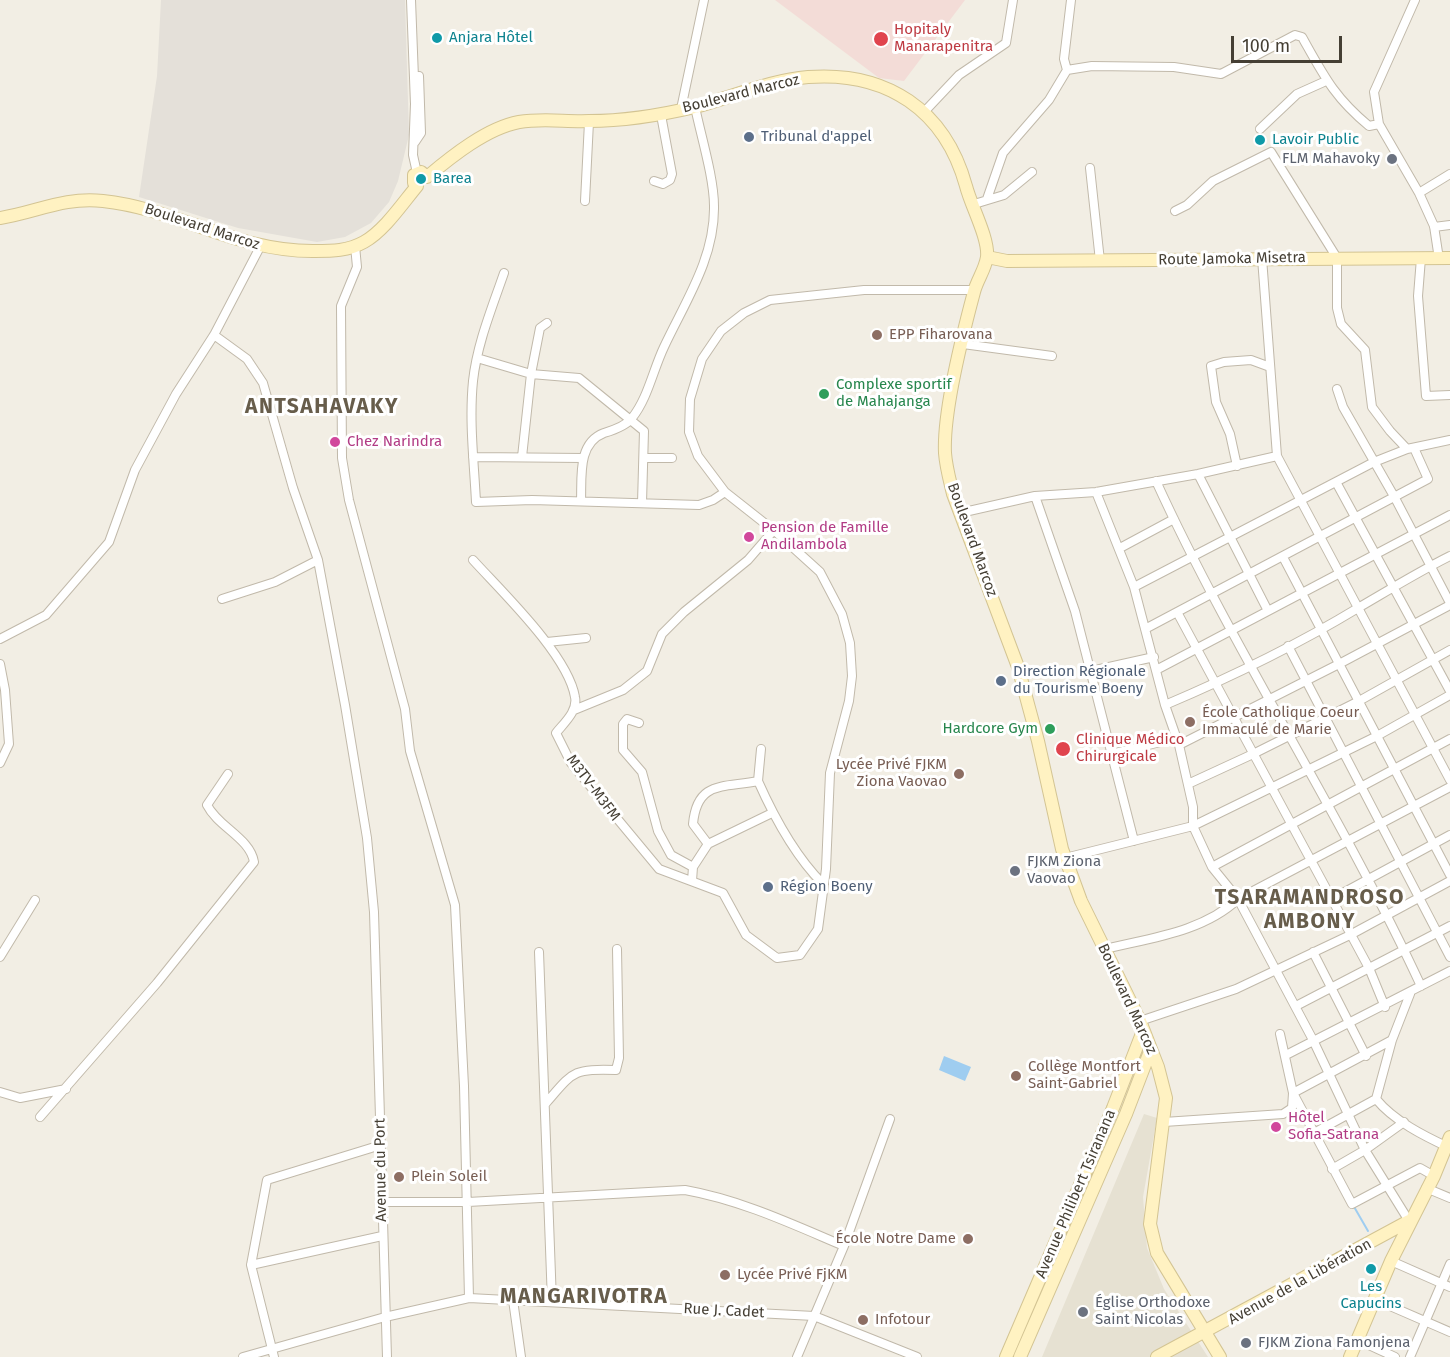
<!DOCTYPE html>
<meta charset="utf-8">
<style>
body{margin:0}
#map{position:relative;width:1450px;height:1357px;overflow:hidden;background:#f2eee4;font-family:"Fira Sans",sans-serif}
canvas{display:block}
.scale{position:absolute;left:1231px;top:36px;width:111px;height:27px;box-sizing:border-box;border:3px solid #453f34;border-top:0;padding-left:8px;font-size:18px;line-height:21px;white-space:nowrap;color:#453f34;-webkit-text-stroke:4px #fff;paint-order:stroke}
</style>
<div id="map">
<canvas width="1450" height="1357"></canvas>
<div class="scale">100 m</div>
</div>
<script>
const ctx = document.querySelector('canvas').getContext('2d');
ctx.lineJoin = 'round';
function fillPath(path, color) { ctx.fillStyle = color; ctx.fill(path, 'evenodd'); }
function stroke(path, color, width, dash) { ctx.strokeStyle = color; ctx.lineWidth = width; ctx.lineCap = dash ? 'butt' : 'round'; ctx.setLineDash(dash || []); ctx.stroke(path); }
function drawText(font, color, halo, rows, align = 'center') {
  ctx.font = font + ' "Fira Sans",sans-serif'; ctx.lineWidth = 6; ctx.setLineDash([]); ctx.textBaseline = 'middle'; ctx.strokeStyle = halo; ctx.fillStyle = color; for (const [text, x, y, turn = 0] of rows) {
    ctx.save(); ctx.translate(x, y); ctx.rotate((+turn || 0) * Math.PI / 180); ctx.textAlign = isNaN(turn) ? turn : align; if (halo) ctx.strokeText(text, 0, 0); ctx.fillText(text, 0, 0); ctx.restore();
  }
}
fillPath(new Path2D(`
 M1144 1114 1157 1118 1143 1197 1147 1248 1164 1289 1208 1357H1042Z`), '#e6e1d2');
fillPath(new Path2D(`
 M161 0H405L409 135 398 181 389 202 371 223 345 237 317 242 238 228 139 197 157 76Z`), '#e4e0d9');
fillPath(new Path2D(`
 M775 0H965L904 81 879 78Z`), '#f3dcd7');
fillPath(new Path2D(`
 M944 1056 971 1067 965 1081 939 1070Z`), '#9fcdf0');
stroke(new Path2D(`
 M1353 1205 1368 1231`), '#9fcdf0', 2);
const street = new Path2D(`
 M411 0 415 104 413 155 417 173
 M1415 0 1374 92 1379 124 1419 193 1434 226 1439 259
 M1067 70 1064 59 1071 0
 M681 109 704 0
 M925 111 959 75 1006 43 1013 0
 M1260 129 1297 94 1326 81
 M415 142 421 133 419 76
 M1090 168 1100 261
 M654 181 663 184 670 180 672 174 661 115
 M1419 193 1450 174
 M987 199 1003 153 1049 100 1067 70 1092 66 1174 67 1221 74 1295 35 1302 37C1324 76 1334 97 1369 126L1379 124
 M585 201 589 122
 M971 205 1004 195 1032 172
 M1175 211 1187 205 1213 181 1271 152 1337 258V308L1341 324 1365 350 1372 407 1390 431 1407 449
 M1434 227 1450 225
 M355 246 357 267 341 306 342 458 349 500 405 709 410 751 455 905 464 1086 469 1298
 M1262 258 1277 456 1450 780
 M1421 258 1418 296 1426 396 1450 395
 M504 273C492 308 477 344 473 381 469 421 474 462 476 502L532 500 699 505 713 500 725 492
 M214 335 247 359 263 383 293 488 318 560 345 705 367 838 374 912 387 1357
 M963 344 1052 356
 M477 358 531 374 579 378 644 431 642 503
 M1337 389 1343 407 1395 498 1450 603
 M473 457 583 458
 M522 457 531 374 540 328 547 323
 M646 458H672
 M1237 466 1230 434 1216 402 1211 366 1224 362 1251 360 1270 367
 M1198 474 1268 611
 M1156 481C1235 654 1341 813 1421 986
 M1336 482 1450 691
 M1096 492 1134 587 1165 705 1179 745 1193 807V826L1212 867 1238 899 1313 1040 1365 1150 1409 1221
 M1035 496 1075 611 1134 841
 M581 501C582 478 577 443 604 433 614 430 626 426 632 418 648 398 653 370 664 347 685 302 715 258 714 206 714 178 701 136 695 107
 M960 513 1035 496 1096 492 1198 474 1277 456
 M1120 548 1174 519
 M1283 557 1450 875
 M473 560C502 592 568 655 575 697 578 711 564 723 556 733L571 763 659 869 723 893 746 935 777 958 800 955 818 929 826 869 830 773 849 701 852 676 850 643 842 614 820 572 777 533 725 492 698 456 689 432 690 399 702 359 721 331 744 313 770 300 864 290H974
 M1134 587 1374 462 1407 449 1450 440
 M222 599 275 582 318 560
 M1177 612 1369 968 1385 1007
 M1145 629 1428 479 1414 448
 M0 639 46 615 109 542 135 470 176 394 214 335 260 247
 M547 642 586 638
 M1288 646 1450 957
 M0 664 5 690 9 744 0 763
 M1158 669 1450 515
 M1091 671 1154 657
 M1165 705C1231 677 1297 645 1358 608 1389 590 1418 572 1450 556
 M574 710 623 690 647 671 662 634 684 612 748 560 774 530
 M639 723 627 719 623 724V750L642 772 658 831 671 855 693 867
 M1179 745 1339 664 1450 605
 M1111 754 1177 738
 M758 781C774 817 795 856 823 884
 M1188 784 1253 754 1359 701 1450 650
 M708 844 772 813
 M1065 858 1193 826 1377 736 1450 695
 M1212 867 1450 739
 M692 881 693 867 708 844 693 824C697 780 724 788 758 781L761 749
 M1330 900 1450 835
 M1105 949C1150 938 1203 932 1238 899L1450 787
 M539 952 552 1302
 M1313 952 1366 1056
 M0 957 35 900
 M1410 994 1392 1040 1376 1099C1394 1121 1424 1136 1450 1148
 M1296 1006 1450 926
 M1140 1021 1236 989 1350 935 1450 881
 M1280 1034 1293 1093 1352 1204 1420 1168 1434 1176
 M1286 1055 1450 971
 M0 1092 20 1098 66 1089
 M546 1103C574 1071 572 1069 616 1070L619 1058 617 949
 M40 1117 157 983 254 862C250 838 218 827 207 805L228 774
 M1164 1122 1283 1114 1292 1108 1293 1093 1392 1040
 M1314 1133 1376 1099
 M1332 1169 1365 1150 1404 1122
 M1426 1188 1450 1198
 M382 1202H468L685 1190C741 1200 792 1224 844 1246
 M1391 1261 1450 1287
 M251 1265 382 1236
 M1374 1299 1450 1332
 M513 1300 521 1357
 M1358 1340 1395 1357
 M243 1357 385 1317 469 1298 814 1316 917 1357
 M274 1357 251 1265 267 1180 381 1145
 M797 1357 844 1246 890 1119
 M1410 1357 1450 1264`);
const secondary = new Path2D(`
 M427 177C452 156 487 128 519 122 543 118 566 122 589 121 625 121 661 115 695 107 733 97 770 80 808 77 887 71 945 110 966 186 971 206 989 238 987 257 985 270 977 280 974 292 963 333 943 412 945 453 946 467 950 481 953 494L1018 667 1038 741 1062 849 1081 901 1140 1021 1158 1067 1166 1098 1150 1224 1157 1253 1220 1357
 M417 186 414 183V175L421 172 427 177
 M0 218C38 212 62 197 103 201 178 209 236 252 315 251 332 251 348 251 364 242 384 231 402 204 417 186
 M987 257 1007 261 1450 258
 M1006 1357 1113 1108 1143 1031
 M1020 1357 1126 1114 1151 1049
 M1157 1357 1409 1221
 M1350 1357 1391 1261 1434 1176 1450 1137`);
stroke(street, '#c1b9aa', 10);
stroke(secondary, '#d3c493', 14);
stroke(street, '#fff', 8);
stroke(secondary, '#fff2c2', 12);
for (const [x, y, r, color] of [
 [437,38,6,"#0f9aa8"],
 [881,39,8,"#e0444e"],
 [749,137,6,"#5c6f8a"],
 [1260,140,6,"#0f9aa8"],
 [1392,159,6,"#6b7280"],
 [421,179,6,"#0f9aa8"],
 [877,335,6,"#8d6e63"],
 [824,394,6,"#2e9e5b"],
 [335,442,6,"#d1479c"],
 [749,537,6,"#d1479c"],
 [1001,681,6,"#5c6f8a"],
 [1190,722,6,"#8d6e63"],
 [1050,729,6,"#2e9e5b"],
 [1063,749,8,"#e0444e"],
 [959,774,6,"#8d6e63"],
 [1015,871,6,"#6b7280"],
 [768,887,6,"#5c6f8a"],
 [1016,1076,6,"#8d6e63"],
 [1276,1127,6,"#d1479c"],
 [399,1177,6,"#8d6e63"],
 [968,1239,6,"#8d6e63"],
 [1371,1269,6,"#0f9aa8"],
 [725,1275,6,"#8d6e63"],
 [1083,1312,6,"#6b7280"],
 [863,1320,6,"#8d6e63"],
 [1246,1343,6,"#6b7280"]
]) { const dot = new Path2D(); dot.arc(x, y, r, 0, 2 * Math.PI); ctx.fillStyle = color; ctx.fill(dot); stroke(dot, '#fff', 2); }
drawText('15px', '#be3a42', '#fff', [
 ["Hopitaly",894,30],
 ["Manarapenitra",894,47],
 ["Clinique Médico",1076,740],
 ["Chirurgicale",1076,757]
], 'left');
drawText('15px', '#0d838f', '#fff', [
 ["Anjara Hôtel",449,38],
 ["Lavoir Public",1272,140],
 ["Barea",433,179],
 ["Les",1371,1287,"center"],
 ["Capucins",1371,1304,"center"]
], 'left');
drawText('15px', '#453f34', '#fff', [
 ["Boulevard Marcoz",741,94,-14],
 ["Boulevard Marcoz",202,227,18],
 ["Route Jamoka Misetra",1232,259,-1],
 ["Boulevard Marcoz",972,540,70],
 ["M3TV-M3FM",593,788,53],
 ["Boulevard Marcoz",1127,999,65],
 ["Avenue du Port",381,1170,-91],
 ["Avenue Philibert Tsiranana",1076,1194,-67],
 ["Avenue de la Libération",1300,1282,-29],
 ["Rue J. Cadet",724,1311,3]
]);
drawText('15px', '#4e5e75', '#fff', [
 ["Tribunal d'appel",761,137],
 ["Direction Régionale",1013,672],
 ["du Tourisme Boeny",1013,689],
 ["Région Boeny",780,887]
], 'left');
drawText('15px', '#5b616d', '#fff', [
 ["FLM Mahavoky",1380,159,"right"],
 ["FJKM Ziona",1027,862],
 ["Vaovao",1027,879],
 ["Église Orthodoxe",1095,1303],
 ["Saint Nicolas",1095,1320],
 ["FJKM Ziona Famonjena",1258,1343]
], 'left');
drawText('15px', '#785e54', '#fff', [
 ["EPP Fiharovana",889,335],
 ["École Catholique Coeur",1202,713],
 ["Immaculé de Marie",1202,730],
 ["Lycée Privé FJKM",947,765,"right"],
 ["Ziona Vaovao",947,782,"right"],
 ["Collège Montfort",1028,1067],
 ["Saint-Gabriel",1028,1084],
 ["Plein Soleil",411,1177],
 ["École Notre Dame",956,1239,"right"],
 ["Lycée Privé FjKM",737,1275],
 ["Infotour",875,1320]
], 'left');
drawText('15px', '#27864d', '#fff', [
 ["Complexe sportif",836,385],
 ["de Mahajanga",836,402],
 ["Hardcore Gym",1038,729,"right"]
], 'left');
drawText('15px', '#b23c85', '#fff', [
 ["Chez Narindra",347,442],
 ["Pension de Famille",761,528],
 ["Andilambola",761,545],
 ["Hôtel",1288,1118],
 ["Sofia-Satrana",1288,1135]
], 'left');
ctx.letterSpacing = '1.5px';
drawText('bold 21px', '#675d4b', '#fff', [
 ["ANTSAHAVAKY",322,407],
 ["TSARAMANDROSO",1310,898],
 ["AMBONY",1310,922],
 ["MANGARIVOTRA",584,1297]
]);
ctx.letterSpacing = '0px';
</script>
